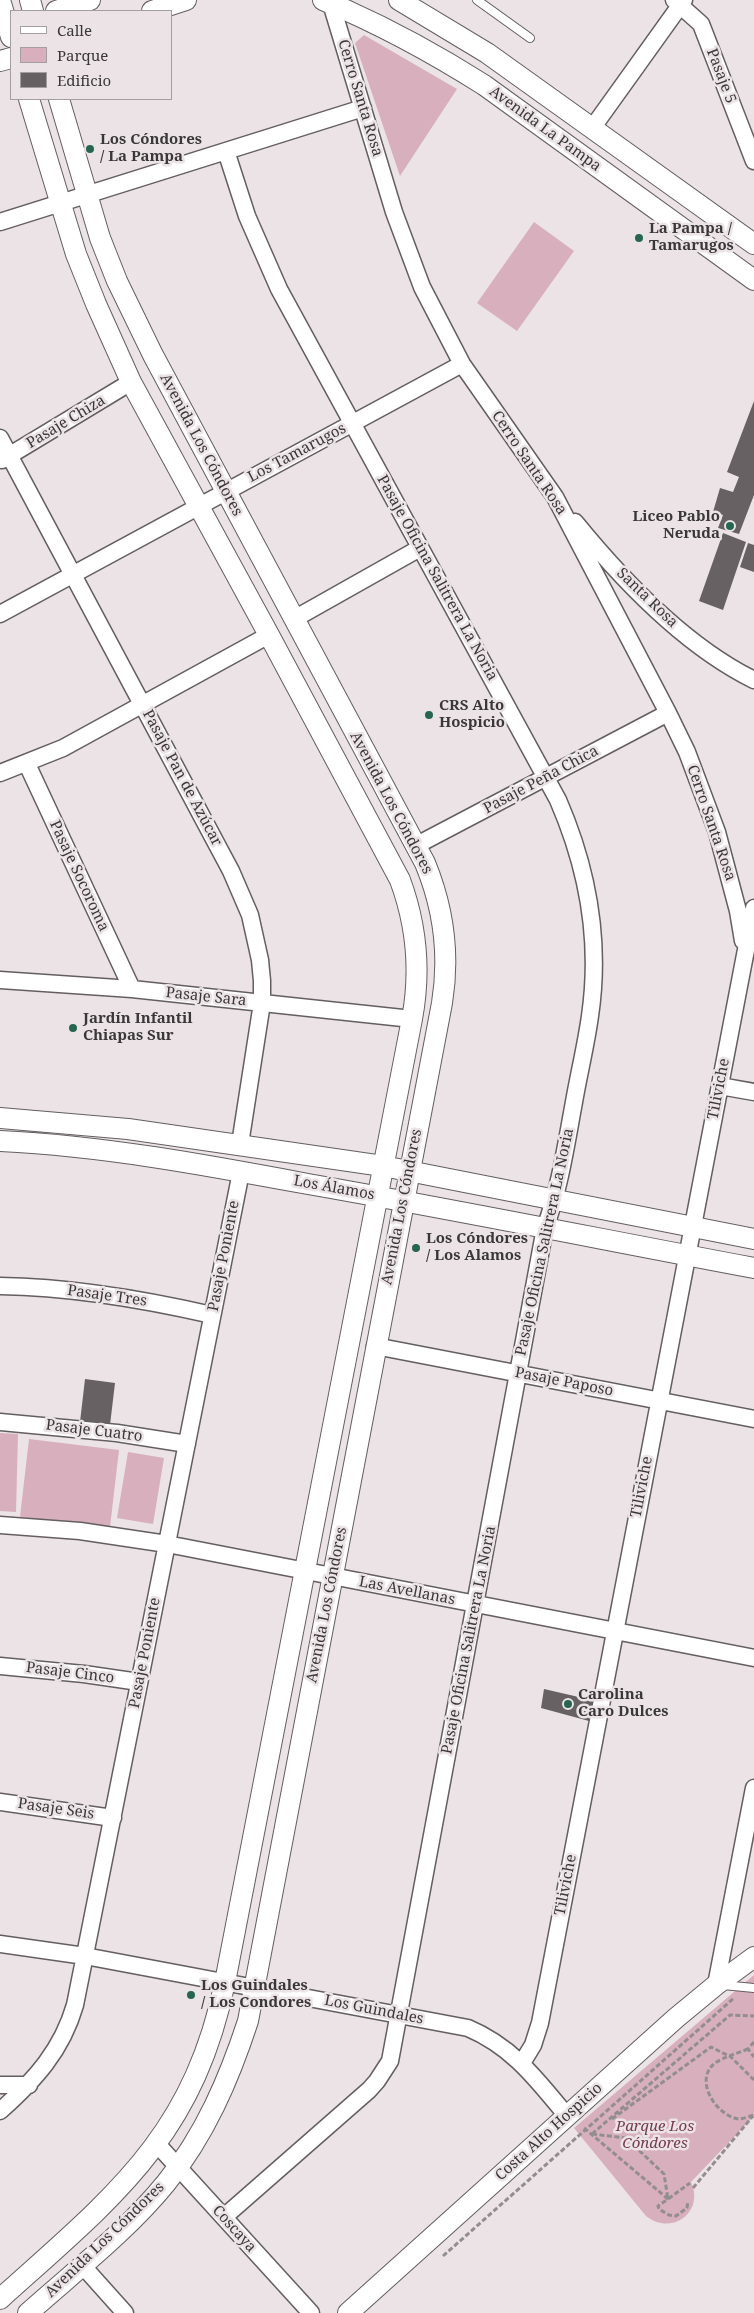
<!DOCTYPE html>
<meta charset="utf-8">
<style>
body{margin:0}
#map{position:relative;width:754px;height:2313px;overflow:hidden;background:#ebe3e5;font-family:"Noto Serif",serif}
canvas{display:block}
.legend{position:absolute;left:10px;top:10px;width:162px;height:90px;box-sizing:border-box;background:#ebe3e5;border:1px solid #a49ea0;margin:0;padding:6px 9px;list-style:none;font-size:15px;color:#3a3738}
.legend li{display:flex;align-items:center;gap:10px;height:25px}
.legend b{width:25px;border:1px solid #a49ea0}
</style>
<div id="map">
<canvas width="754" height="2313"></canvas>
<ul class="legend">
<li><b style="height:6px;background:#fff"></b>Calle</li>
<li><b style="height:14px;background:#d8afbc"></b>Parque</li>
<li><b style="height:14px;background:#676163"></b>Edificio</li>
</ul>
</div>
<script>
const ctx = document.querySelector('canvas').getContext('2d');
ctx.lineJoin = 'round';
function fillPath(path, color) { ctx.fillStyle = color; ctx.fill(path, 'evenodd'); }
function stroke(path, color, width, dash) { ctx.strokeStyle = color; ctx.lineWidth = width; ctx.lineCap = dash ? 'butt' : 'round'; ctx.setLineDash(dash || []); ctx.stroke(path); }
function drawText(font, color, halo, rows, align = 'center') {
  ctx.font = font + ' "Noto Serif",serif'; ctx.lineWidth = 5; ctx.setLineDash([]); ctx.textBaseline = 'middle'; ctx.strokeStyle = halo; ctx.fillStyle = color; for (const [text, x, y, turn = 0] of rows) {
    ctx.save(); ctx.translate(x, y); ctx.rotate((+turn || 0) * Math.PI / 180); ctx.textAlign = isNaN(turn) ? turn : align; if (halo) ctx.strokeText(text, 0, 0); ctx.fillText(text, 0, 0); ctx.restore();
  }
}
fillPath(new Path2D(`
 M364 35 457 89 400 176 355 43Z
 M534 222 574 251 517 331 477 303Z
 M0 1433 18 1434 16 1512 0 1511Z
 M29 1439 119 1450 110 1527 20 1517Z
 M128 1452 164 1458 153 1524 117 1518Z
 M754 1975V2116L691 2182C705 2213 671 2236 646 2216L574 2128Z`), '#d8afbc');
fillPath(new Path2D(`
 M754 401V495L739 534 718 528 723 515 713 512 720 488 733 492 739 477 727 472Z
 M723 533 746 542 723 610 699 601Z
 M748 543 754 545V572L740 567Z
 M85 1379 115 1383 110 1425 80 1422Z
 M544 1689 596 1701 589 1721 541 1708Z`), '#676163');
const service = new Path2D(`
 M477 0 530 38
 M723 1985 754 1988`);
const minor = new Path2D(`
 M330 0 394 212 422 287 462 364 555 497 668 713 687 752 717 832 738 911 743 941
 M674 0 701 24 754 161
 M593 127 684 0
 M0 222 363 108
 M0 438 231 871 250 915 260 960 262 981V1003L240 1144
 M2 460 131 382
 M575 522C623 581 685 646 754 680
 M0 614 462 364
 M294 619 420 548
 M27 764 132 989
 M0 773 63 748 269 635
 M415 846 668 713
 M0 980 132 989 412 1019
 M720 1086 754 1092
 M0 1286C72 1287 142 1299 212 1315
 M375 1346 754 1419
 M0 1422 117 1433 187 1444
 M0 1525 80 1531 167 1544 754 1658
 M0 1666 84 1674 139 1682
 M0 1802 113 1818
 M0 1944 85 1956 468 2028C513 2047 537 2080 567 2116
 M716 1985 754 1788
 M522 2063 533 2045 540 2023 754 908
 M0 2085H29
 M0 2111C35 2080 62 2050 75 2005L241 1172
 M157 2144 311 2313
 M224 2217 369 2090 377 2081 390 2061 545 1228C560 1187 566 1145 574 1102 579 1073 586 1045 590 1016 601 941 588 869 558 800L279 289 247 216 226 151
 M82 2265 125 2313`);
const tertiary = new Path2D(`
 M0 0 11 37
 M30 0 33 11
 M323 0C380 24 432 52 484 85L754 280
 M399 0 487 53 754 244
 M56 11 90 0
 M152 11 186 0
 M0 61 11 58
 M0 1118 128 1129 383 1166 754 1239
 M0 1141C104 1146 206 1165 308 1184 457 1210 605 1240 754 1268
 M0 2299C112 2198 193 2138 225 1982L412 1019C421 971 417 926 400 880L269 635 131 382 96 304 76 254 29 99
 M28 2313C75 2271 127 2231 166 2183 205 2135 229 2079 248 2021L442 1003C450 954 444 909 425 863L153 355 117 281 100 238 59 99
 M348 2313 676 2018 716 1985 754 1957`);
stroke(service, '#645e5f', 10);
stroke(minor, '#645e5f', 19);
stroke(tertiary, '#645e5f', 22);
stroke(new Path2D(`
 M754 2042 748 2049 754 2057
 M748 2049C738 2053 724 2057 715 2063 693 2080 716 2116 739 2119 743 2119 750 2116 754 2115
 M612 2119 711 2047 731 2057 754 2080
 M584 2128 668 2199 658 2206 659 2209 669 2215 676 2216 687 2208 688 2201
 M592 2134 730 2015 754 2016
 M592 2134 626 2138 664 2174 668 2199 690 2183
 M693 2188 753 2116
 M443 2256 734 1998`), '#928d8e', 3, [5, 2.5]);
stroke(service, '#fff', 8);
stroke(minor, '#fff', 16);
stroke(tertiary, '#fff', 20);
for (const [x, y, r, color] of [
 [90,149,5,"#266551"],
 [639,238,5,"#266551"],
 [730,526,5,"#266551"],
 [429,715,5,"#266551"],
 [73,1028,5,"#266551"],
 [416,1248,5,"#266551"],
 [568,1704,5,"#266551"],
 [191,1995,5,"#266551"]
]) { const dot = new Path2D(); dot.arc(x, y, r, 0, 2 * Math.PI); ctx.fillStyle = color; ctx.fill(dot); stroke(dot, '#ebe3e5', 2); }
drawText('15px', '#3a3738', '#ebe3e5', [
 ["Pasaje 5",721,76,69],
 ["Cerro Santa Rosa",360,98,73],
 ["Avenida La Pampa",545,129,36],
 ["Pasaje Chiza",66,422,-31],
 ["Avenida Los Cóndores",201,445,62],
 ["Los Tamarugos",297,453,-28],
 ["Cerro Santa Rosa",529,463,56],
 ["Pasaje Oficina Salitrera La Noria",437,578,61],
 ["Santa Rosa",647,598,44],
 ["Pasaje Pan de Azúcar",182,778,62],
 ["Pasaje Peña Chica",541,780,-28],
 ["Avenida Los Cóndores",391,803,62],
 ["Cerro Santa Rosa",711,823,71],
 ["Pasaje Socoroma",79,876,65],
 ["Pasaje Sara",206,997,6],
 ["Tiliviche",719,1089,-79],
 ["Los Álamos",334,1188,10],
 ["Avenida Los Cóndores",402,1207,-79],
 ["Pasaje Oficina Salitrera La Noria",545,1242,-78],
 ["Pasaje Poniente",224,1256,-79],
 ["Pasaje Tres",107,1296,8],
 ["Pasaje Paposo",564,1382,11],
 ["Pasaje Cuatro",94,1431,7],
 ["Tiliviche",642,1487,-79],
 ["Las Avellanas",407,1591,11],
 ["Avenida Los Cóndores",327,1605,-79],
 ["Pasaje Oficina Salitrera La Noria",469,1640,-79],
 ["Pasaje Poniente",145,1653,-79],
 ["Pasaje Cinco",70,1673,7],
 ["Pasaje Seis",56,1809,8],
 ["Tiliviche",566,1885,-79],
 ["Los Guindales",374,2010,11],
 ["Costa Alto Hospicio",549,2132,-42],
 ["Coscaya",234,2229,48],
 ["Avenida Los Cóndores",105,2240,-44]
]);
drawText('bold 15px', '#3a3738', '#ebe3e5', [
 ["Los Cóndores",100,140],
 ["/ La Pampa",100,157],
 ["La Pampa /",649,229],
 ["Tamarugos",649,246],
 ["Liceo Pablo",720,517,"right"],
 ["Neruda",720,534,"right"],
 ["CRS Alto",439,706],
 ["Hospicio",439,723],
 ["Jardín Infantil",83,1019],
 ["Chiapas Sur",83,1036],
 ["Los Cóndores",426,1239],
 ["/ Los Alamos",426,1256],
 ["Carolina",578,1695],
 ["Caro Dulces",578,1712],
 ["Los Guindales",201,1986],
 ["/ Los Condores",201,2003]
], 'left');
drawText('italic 15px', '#753b4f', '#ebe3e5', [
 ["Parque Los",655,2127],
 ["Cóndores",655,2144]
]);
</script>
